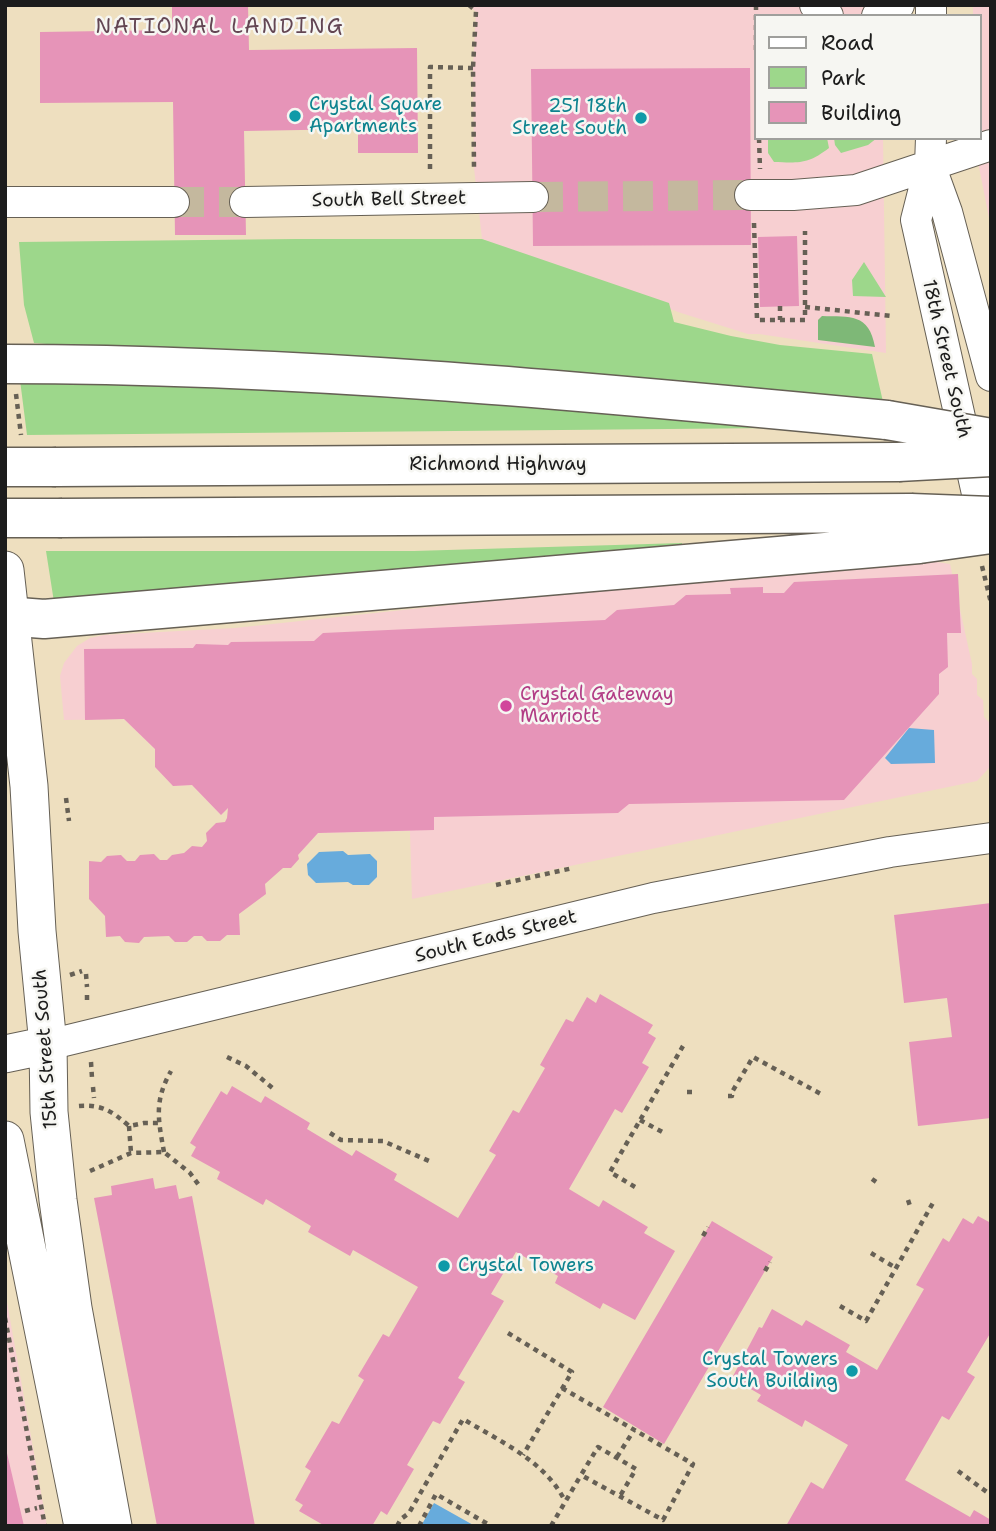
<!DOCTYPE html>
<style>
body{margin:0}
#map{position:relative;width:996px;height:1531px;overflow:hidden;background:#eedfbf;font-family:"Shantell Sans",sans-serif}
canvas{display:block}
.frame{position:absolute;inset:0;border:7px solid #1c1c1c;pointer-events:none}
.legend{position:absolute;left:754px;top:14px;width:228px;height:126px;box-sizing:border-box;background:#f6f6f2;border:2px solid #9f9f9c;margin:0;padding:9px 12px;list-style:none;font-size:21px;color:#1c1c1c}
.legend li{display:flex;align-items:center;gap:14px;height:35px}
.legend b{width:35px;border:2px solid #9f9f9c}
</style>
<div id="map">
<canvas width="996" height="1531"></canvas>
<div class="frame"></div>
<ul class="legend">
<li><b style="height:9px;background:#fff"></b>Road</li>
<li><b style="height:19px;background:#9dd78b"></b>Park</li>
<li><b style="height:19px;background:#e694b8"></b>Building</li>
</ul>
</div>
<script>
const ctx = document.querySelector('canvas').getContext('2d');
ctx.lineJoin = 'round';
function fillPath(path, color) { ctx.fillStyle = color; ctx.fill(path, 'evenodd'); }
function stroke(path, color, width, dash) { ctx.strokeStyle = color; ctx.lineWidth = width; ctx.lineCap = dash ? 'butt' : 'round'; ctx.setLineDash(dash || []); ctx.stroke(path); }
function drawText(font, color, halo, rows, align = 'center') {
  ctx.font = font + ' "Shantell Sans",sans-serif'; ctx.lineWidth = 5; ctx.setLineDash([]); ctx.textBaseline = 'middle'; ctx.strokeStyle = halo; ctx.fillStyle = color; for (const [text, x, y, turn = 0] of rows) {
    ctx.save(); ctx.translate(x, y); ctx.rotate((+turn || 0) * Math.PI / 180); ctx.textAlign = isNaN(turn) ? turn : align; if (halo) ctx.strokeText(text, 0, 0); ctx.fillText(text, 0, 0); ctx.restore();
  }
}
fillPath(new Path2D(`
 M469 5H881V16H756V138H883L886 353 759 334H748L681 313 482 239 474 168 473 68 476 12Z
 M973 5H991V228L976 152 980 138V16H973Z
 M923 560 950 564 972 664V674L977 679V695L983 700 984 717 989 722V768L977 781 412 899 410 831 318 833 298 855 234 802 221 815 192 785 173 786 155 767V749L124 719 64 720 60 676 64 663 77 646 90 638 104 635 235 628 702 578Z
 M5 1291 47 1526H5Z`), '#f7cfd1');
fillPath(new Path2D(`
 M768 138H827L829 148C808 164 800 163 774 162L768 153Z
 M834 138H877L868 145 841 153 835 145Z
 M296 239H482L669 303 674 322 731 336 780 345 872 354 884 406 235 349 84 347 34 343 24 305 19 242Z
 M864 262 886 297 853 296 852 280Z
 M20 380 424 391 775 428 27 435Z
 M682 543 683 552 54 602 46 551H414Z`), '#9dd78b');
fillPath(new Path2D(`
 M822 316C850 317 869 313 875 347L818 340V320Z`), '#7eb877');
fillPath(new Path2D(`
 M909 728 934 730 935 763 891 764 885 758Z
 M343 851 348 855 370 854 377 861V877L369 885H353L348 882 316 883 308 875 307 864 319 852Z
 M434 1503 475 1526H421Z`), '#67abdc');
fillPath(new Path2D(`
 M172 5H248L249 50 417 48 418 153H358V129L244 131 246 235H175L173 102 40 103V32L172 30Z
 M750 68 751 245 533 246 531 69Z
 M797 236 799 306 760 307 758 237Z
 M958 574 961 633H947L948 667 939 674V694L844 800 629 804 618 813 434 817V830L318 833 298 855 299 859 291 868H283L265 884 266 894 239 914 240 935H227L220 941H207L202 936H194L187 942H175L169 936 144 937 139 943 125 942 120 936 106 937 105 916 89 899V861L101 862 107 856 121 855 127 861H135L140 855 154 854 160 860H167L172 855 184 853 192 846 202 847 207 841 206 833 216 823 225 822 227 818 228 808 221 815 192 785 173 786 155 767V749L124 719 85 720 84 649 193 648 196 644 228 645 231 642 314 641 323 633 605 620 617 610 674 605 686 595 731 594 730 588 763 587V593H784L794 582Z
 M991 903V1118L918 1126 909 1042 952 1037 947 998 904 1003 894 915Z
 M600 994 653 1025 648 1033 656 1038 642 1063 649 1067 622 1113 615 1109 569 1189 599 1207 603 1200 648 1227 644 1233 675 1251 635 1320 603 1303 600 1309 555 1283 558 1276 516 1252 491 1294 504 1301 458 1378 465 1382 440 1424 433 1421 407 1465 414 1469 387 1515 381 1511 372 1526H325L299 1511 303 1505 295 1500 311 1471 305 1467 332 1421 339 1424 364 1380 358 1376 383 1334 389 1337 418 1287 353 1250 350 1256 308 1232 311 1226 266 1199 263 1205 217 1179 220 1172 191 1156 196 1147 190 1143 221 1091 227 1095 232 1086 261 1103 265 1096 310 1123 307 1129 352 1156 356 1150 397 1174 394 1180 458 1218 496 1155 489 1151 513 1110 519 1113 545 1068 540 1065 566 1019 573 1022 587 997 596 1003Z
 M153 1178 155 1189 176 1185 179 1199 192 1196 255 1526H157L94 1198 112 1195 111 1186Z
 M978 1216 991 1223V1332L967 1372 975 1377 949 1420 942 1416 905 1480 970 1517 974 1510 991 1520V1526H786L811 1482 823 1489 848 1445 805 1420 802 1427 757 1401 761 1395 732 1378 759 1327 762 1328 772 1309 802 1326 806 1320 850 1345 846 1352 877 1370 924 1289 916 1285 943 1238 949 1242 963 1218 973 1224Z
 M712 1221 773 1257 664 1444 603 1407Z
 M5 1449H6L24 1526H5Z`), '#e694b8');
stroke(new Path2D(`
 M533 197 750 195
 M174 202H245`), '#c4b89e', 30, [30, 15]);
const minor = new Path2D(`
 M815 5 828 16
 M931 5V16
 M877 16 899 5
 M931 138 930 165 916 220 986 534
 M930 165 947 212 991 376
 M750 195H793L856 190 991 145
 M5 202H174
 M245 202 533 197
 M48 1045 653 898 890 852 991 838`);
const major = new Path2D(`
 M5 570 29 786 37 931 48 1045 49 1112 58 1200 73 1308 113 1526
 M5 1054 48 1045
 M5 1140 83 1526`);
const highway = new Path2D(`
 M5 364C300 364 594 392 887 420
 M56 467 898 462
 M62 518 911 513
 M5 616 44 619 919 544`);
stroke(minor, '#666055', 32);
stroke(major, '#666055', 39);
stroke(highway, '#666055', 41);
stroke(new Path2D(`
 M469 5 476 11 473 68 474 168
 M756 5V53
 M759 138 760 169
 M430 169V67L473 68
 M754 223 757 320H805V231
 M780 306V320
 M805 307 892 316
 M16 394 21 435
 M982 566 991 603
 M66 798 69 821
 M496 885 573 868
 M86 974 87 987
 M70 975 82 971
 M87 995V1004
 M227 1057 246 1066 275 1090
 M91 1062 92 1078
 M93 1087 94 1098
 M687 1092H692
 M728 1096H732V1092L753 1057 821 1094
 M79 1106C102 1104 113 1112 129 1126L144 1123H158
 M640 1120 666 1134
 M129 1126 131 1153
 M330 1133 341 1140 383 1141 429 1161
 M164 1152C158 1119 154 1101 171 1071
 M90 1171 131 1153 164 1152 190 1173 201 1188
 M872 1179 879 1184
 M635 1187 610 1172 683 1046
 M908 1200 910 1206
 M703 1236 708 1227
 M871 1253 896 1268
 M765 1271 770 1262
 M840 1306 866 1321 934 1201
 M5 1318 45 1526
 M508 1333 572 1372 523 1455
 M562 1388 693 1464 663 1520 581 1475 598 1447 636 1469 620 1496
 M617 1457 634 1430
 M958 1471 991 1495
 M25 1511 37 1508
 M397 1526 401 1519 409 1513 463 1419C501 1442 545 1461 565 1501
 M419 1526 436 1494 491 1526
 M551 1526 581 1475`), '#666055', 4.5, [5, 5]);
stroke(minor, '#fff', 30);
stroke(major, '#fff', 37);
stroke(highway, '#fff', 38);
const highwayBridge = new Path2D(`
 M887 420 991 438
 M898 462 991 457
 M5 467H56
 M911 513 991 516
 M5 518H62
 M919 544 991 534`);
stroke(highwayBridge, '#666055', 41, []);
stroke(highwayBridge, '#fff', 38);
for (const [x, y, r, color] of [
 [295,116,7,"#0f9aa8"],
 [641,118,7,"#0f9aa8"],
 [506,706,7,"#d1479c"],
 [444,1266,7,"#0f9aa8"],
 [852,1371,7,"#0f9aa8"]
]) { const dot = new Path2D(); dot.arc(x, y, r, 0, 2 * Math.PI); ctx.fillStyle = color; ctx.fill(dot); stroke(dot, '#f6f6f2', 2.5); }
drawText('19px', '#0d838f', '#f6f6f2', [
 ["Crystal Square",309,105],
 ["Apartments",309,127],
 ["251 18th",627,107,"right"],
 ["Street South",627,129,"right"],
 ["Crystal Towers",458,1266],
 ["Crystal Towers",838,1360,"right"],
 ["South Building",838,1382,"right"]
], 'left');
drawText('19px', '#1c1c1c', '#f6f6f2', [
 ["South Bell Street",389,200,-1],
 ["18th Street South",946,359,77],
 ["Richmond Highway",498,465],
 ["South Eads Street",496,937,-14],
 ["15th Street South",46,1049,-94]
]);
drawText('19px', '#b23c85', '#f6f6f2', [
 ["Crystal Gateway",520,695],
 ["Marriott",520,717]
], 'left');
ctx.letterSpacing = '2px';
drawText('21px', '#634653', '#f6f6f2', [
 ["NATIONAL LANDING",220,28]
]);
ctx.letterSpacing = '0px';
</script>
